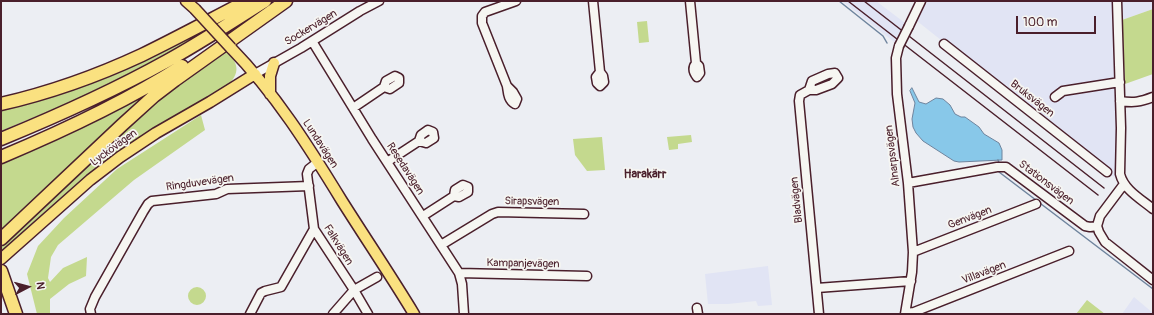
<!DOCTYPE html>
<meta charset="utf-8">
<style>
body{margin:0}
#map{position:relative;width:1154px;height:315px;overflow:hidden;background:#eceef3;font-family:Pangolin,sans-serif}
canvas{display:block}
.frame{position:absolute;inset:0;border:2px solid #4a1f2b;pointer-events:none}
.north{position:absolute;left:8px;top:267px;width:40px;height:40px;-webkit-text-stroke:3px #f6f6f2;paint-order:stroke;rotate:84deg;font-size:11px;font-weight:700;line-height:16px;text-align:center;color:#4a1f2b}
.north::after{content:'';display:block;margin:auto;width:14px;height:18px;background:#4a1f2b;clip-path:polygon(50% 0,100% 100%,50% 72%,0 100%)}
.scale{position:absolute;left:1016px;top:16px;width:80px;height:18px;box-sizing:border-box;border:2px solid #4a1f2b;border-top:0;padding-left:5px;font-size:12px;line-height:14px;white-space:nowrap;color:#4a1f2b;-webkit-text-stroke:3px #f6f6f2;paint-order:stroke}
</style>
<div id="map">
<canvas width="1154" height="315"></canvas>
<div class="frame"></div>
<div class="north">N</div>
<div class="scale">100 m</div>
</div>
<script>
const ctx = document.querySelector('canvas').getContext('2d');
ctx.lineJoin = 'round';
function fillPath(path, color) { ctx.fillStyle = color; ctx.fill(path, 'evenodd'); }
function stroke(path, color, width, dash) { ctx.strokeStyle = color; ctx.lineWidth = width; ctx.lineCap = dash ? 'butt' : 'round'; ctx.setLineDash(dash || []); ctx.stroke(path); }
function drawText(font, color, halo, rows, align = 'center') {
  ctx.font = font + ' Pangolin,sans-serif'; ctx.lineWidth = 3.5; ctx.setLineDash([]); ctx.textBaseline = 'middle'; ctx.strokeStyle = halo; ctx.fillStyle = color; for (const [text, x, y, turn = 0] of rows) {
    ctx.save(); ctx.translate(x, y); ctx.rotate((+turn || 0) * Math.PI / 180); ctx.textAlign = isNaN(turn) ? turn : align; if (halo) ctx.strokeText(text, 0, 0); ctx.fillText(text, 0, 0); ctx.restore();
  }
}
fillPath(new Path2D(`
 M842 1H876L913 29 903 49Z
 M927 1H1153V9L1122 20 1125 84 1124 185 917 21Z
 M768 266 772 305 758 306 756 301 728 304H708L705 274Z
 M1134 297 1153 313V314H1122Z`), '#e1e4f4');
fillPath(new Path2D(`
 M248 4C212 27 176 50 138 70 93 93 47 112 1 131V108L10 106Z
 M1153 9V74L1125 84 1122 20Z
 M647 21 649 42 639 43 637 22Z
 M224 48C236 61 243 70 228 85L170 119 118 152 60 200 1 253V246L142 112Z
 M166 82 1 233V164L83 127Z
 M201 115 205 130 134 180 58 245 51 257 48 278 50 282 63 268 87 257 86 276 69 284 50 299V314H37L27 274 38 246 64 218 117 169Z
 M691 135 692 142 678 144V149L669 150 667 137Z
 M602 137 605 170 587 171 575 155 573 139Z
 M188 296a9 9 0 1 1 18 0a9 9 0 1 1-18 0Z
 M1087 300 1105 314H1076Z`), '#c4d98e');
const water = new Path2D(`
 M912 88 919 102 926 104 936 98 943 99 950 105 955 114 961 117H965L979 127 984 134 999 143 1002 150V160L959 162 954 161 923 141 916 133 913 127 912 119 915 103 910 91Z`);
fillPath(water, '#88c8e9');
stroke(water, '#6f849d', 1);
stroke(new Path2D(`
 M839 1 883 36 887 43
 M998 160 999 163
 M999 169V172L1153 289`), '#6f849d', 1.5);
const minor = new Path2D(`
 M593 1 600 72 603 76 604 82 600 86 597 83 596 77 600 72
 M690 1 696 63C692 68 693 72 697 77L700 73 699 66 696 63
 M1117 1 1121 128 1120 174C1124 190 1141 199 1153 209
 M909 26 921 1
 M312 41 372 139 459 273 462 284 464 314
 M944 44 1107 172
 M899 46 896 58 897 94 908 183 913 252 912 272 905 314
 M255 74 301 48 360 11 379 1
 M507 86 513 92 517 99 515 104C508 100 508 93 507 86L482 23V16L485 12 516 1
 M809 90 812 81 828 74 835 73 838 78 832 84 816 90H809L800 95 799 101 819 314
 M1055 97 1063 91 1120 82
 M1120 101C1134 103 1140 102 1153 97
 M353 108 384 87 390 89 399 83V78L395 76 386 81 384 87
 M318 162 309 169 307 174 314 229 354 290 368 314
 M387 162 419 141 426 143 434 138 433 132 428 130 421 135 419 141
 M908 183 997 167H1006L1085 226 1090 227 1097 226
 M1124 184 1100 216 1097 226 1099 232 1105 242 1153 280
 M423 216 454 196 459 197 468 192V187L463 185 455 190 454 196
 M441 245 492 214 498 212 584 214
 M913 252 1036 204
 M459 273 587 276
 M817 288 911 281
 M697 308 698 314
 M906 313 914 312 1069 251
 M91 314 90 309 95 297 143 212 148 204 152 201 216 194 227 189 309 186
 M250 314 261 293 265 291 281 287 314 229
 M333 314 354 290 377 277`);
const major = new Path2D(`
 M186 1 195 9
 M231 48C275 93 309 147 342 201 366 239 391 276 414 314
 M270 94V76L274 63
 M1 259 90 180 120 157 156 133 210 102 255 74`);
const highway = new Path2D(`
 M1 104C49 93 97 76 142 55 177 38 212 19 247 1
 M1 139C57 116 113 91 167 61 200 43 233 21 265 1
 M1 157C63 131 125 102 182 66
 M1 239 122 125 154 96 175 80 286 1
 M1 271 16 314`);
stroke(minor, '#4a1f2b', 11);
stroke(major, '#4a1f2b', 13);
stroke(highway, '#4a1f2b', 15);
stroke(minor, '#f6f6f2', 8);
stroke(major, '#fae180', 10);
stroke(highway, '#fae180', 12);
stroke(new Path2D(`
 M848 1 1098 195
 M864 1 1104 188`), '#4a1f2b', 1.5);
const minorBridge = new Path2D(`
 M899 46 909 26`);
const majorBridge = new Path2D(`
 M195 9 231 48`);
stroke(minorBridge, '#4a1f2b', 11, []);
stroke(majorBridge, '#4a1f2b', 13, []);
stroke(minorBridge, '#f6f6f2', 8);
stroke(majorBridge, '#fae180', 10);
drawText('11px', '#4a1f2b', '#f6f6f2', [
 ["Sockervägen",311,28,-31],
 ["Bruksvägen",1032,99,38],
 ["Lundavägen",320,144,57],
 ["Lyckövägen",114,148,-36],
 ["Alnarpsvägen",893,156,-97],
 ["Resedavägen",405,169,57],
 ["Ringduvevägen",200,183,-8],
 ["Stationsvägen",1046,183,37],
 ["Bladvägen",797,200,-96],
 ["Sirapsvägen",532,202,1],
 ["Genvägen",970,218,-21],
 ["Falkvägen",338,245,58],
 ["Kampanjevägen",523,264,1],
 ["Villavägen",984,273,-21]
]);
drawText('bold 12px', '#4a1f2b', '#f6f6f2', [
 ["Harakärr",645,175]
]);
</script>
